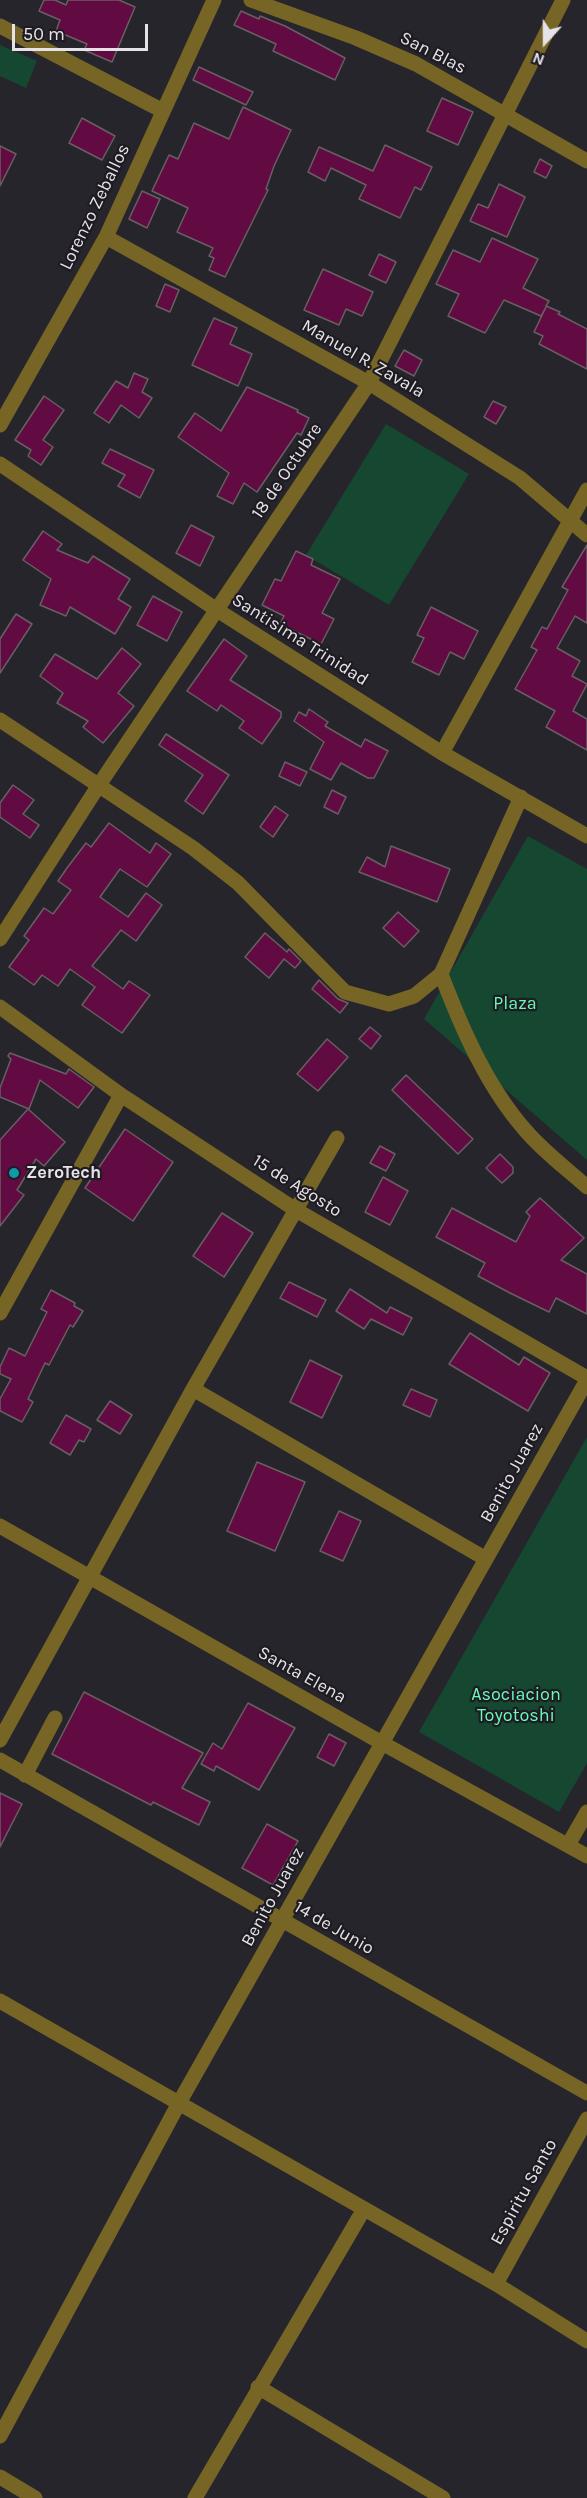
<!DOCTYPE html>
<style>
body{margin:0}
#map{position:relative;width:587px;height:2498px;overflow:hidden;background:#27252c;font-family:Karla,sans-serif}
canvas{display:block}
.north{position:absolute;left:515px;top:12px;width:60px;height:60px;-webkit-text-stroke:4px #1e1c22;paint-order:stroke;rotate:201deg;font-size:16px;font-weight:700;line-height:24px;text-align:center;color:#e5e3e8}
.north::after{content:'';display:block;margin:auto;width:21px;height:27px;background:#e5e3e8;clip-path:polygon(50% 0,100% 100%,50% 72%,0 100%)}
.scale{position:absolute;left:12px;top:24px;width:136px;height:27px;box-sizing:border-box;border:3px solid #e5e3e8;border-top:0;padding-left:8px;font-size:18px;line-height:21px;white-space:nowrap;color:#e5e3e8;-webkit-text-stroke:4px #1e1c22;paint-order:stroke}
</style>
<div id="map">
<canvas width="587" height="2498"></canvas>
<div class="north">N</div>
<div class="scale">50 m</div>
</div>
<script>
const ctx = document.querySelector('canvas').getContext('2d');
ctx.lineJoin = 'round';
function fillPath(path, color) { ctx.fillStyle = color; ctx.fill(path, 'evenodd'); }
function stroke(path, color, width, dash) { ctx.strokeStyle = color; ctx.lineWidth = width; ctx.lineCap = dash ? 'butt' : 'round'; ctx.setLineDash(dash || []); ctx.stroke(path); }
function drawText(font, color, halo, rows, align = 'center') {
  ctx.font = font + ' Karla,sans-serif'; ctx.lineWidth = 4.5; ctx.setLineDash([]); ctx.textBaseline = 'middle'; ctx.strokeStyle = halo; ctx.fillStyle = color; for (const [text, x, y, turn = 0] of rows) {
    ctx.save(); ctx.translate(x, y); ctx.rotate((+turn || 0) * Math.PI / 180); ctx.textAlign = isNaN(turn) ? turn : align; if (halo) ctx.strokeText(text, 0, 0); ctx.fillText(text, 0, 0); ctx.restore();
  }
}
fillPath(new Path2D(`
 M0 45 37 61 26 88 0 76Z
 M386 424 469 474 389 605 306 555Z
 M528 836 587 869V1160L424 1019Z
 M587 1437V1763L559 1812 419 1732Z`), '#154731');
const building = new Path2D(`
 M44 0H55L66 5 68 0H119L135 7 112 62 84 50 87 44 56 31 60 20 39 11Z
 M241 11 259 19 260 16 285 26 345 58 335 80 273 51 276 44 234 25Z
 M199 67 253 92 246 105 193 80Z
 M442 98 473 112 458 145 427 131Z
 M243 107 291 130 274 166 266 189 268 190 225 277 209 270 214 258 209 256 213 248 177 232 188 208 152 191 169 155 178 159 194 123 229 139Z
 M82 118 115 136 102 160 69 143Z
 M385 145 432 167 421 190 415 187 400 218 359 199 366 185 331 168 325 181 308 172 319 147 373 171Z
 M0 146 16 154 0 186Z
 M540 159 552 166 546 178 534 172Z
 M499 184 525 197 507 237 470 221 478 204 488 208Z
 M142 191 160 199 147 228 129 219Z
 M492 238 538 259 523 288 549 301 546 306 560 312 558 314 587 329V369L539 344 543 336 534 332 546 307 541 316 504 300 485 333 448 316 459 294 436 284 453 250 480 262Z
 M379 254 396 262 386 283 369 275Z
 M323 269 373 292 362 316 346 309 339 325 304 310Z
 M165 284 179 290 170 312 156 306Z
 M214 318 237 328 230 344 252 354 238 386 192 365Z
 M404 350 422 360 414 376 395 366Z
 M134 373 148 379 142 392 152 398 139 418 121 405 109 423 94 413 116 381 128 388Z
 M247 387 298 410 297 412 309 418 301 435 297 433 257 492 244 483 233 504 217 496 229 473 178 437 195 413 221 431Z
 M44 396 64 410 43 440 53 447 41 465 28 456 31 450 15 440Z
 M493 401 506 407 496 424 484 417Z
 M110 449 154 470 140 498 118 486 125 475 102 463Z
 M191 525 214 537 200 566 176 553Z
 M43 531 62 544 57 550 88 563 93 556 130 579 118 599 131 607 115 634 70 607 66 616 40 605 51 579 23 560Z
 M587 545V623L575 616 557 648 580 661 572 676 587 684 573 711 587 719V750L546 727 555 711 515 689 537 650 531 647 542 627 547 629 568 590 562 587Z
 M296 551 313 559 311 565 340 579 322 613 334 619 321 644 280 624 284 616 262 605 275 579 281 581Z
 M153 596 182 612 167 641 137 625Z
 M431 607 478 631 464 659 450 652 439 675 412 662 424 638 417 635Z
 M16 614 32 624 0 673V639Z
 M224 639 247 656 230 680 281 712V717L262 744 239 728 244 721 221 705 217 711 187 691Z
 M122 648 141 664 118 693 134 706 103 743 83 727 88 721 57 703 63 693 40 676 55 654 97 679Z
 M309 709 328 722 325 726 361 747 365 739 388 751 374 778H368L341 763 331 780 310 769 324 742 294 721 299 712 306 716Z
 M166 734 229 775 203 814 185 801 203 775 159 745Z
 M285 762 307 772 300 786 279 776Z
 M13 785 34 800 23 814 39 825 30 838 0 817V803Z
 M332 790 346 797 338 814 324 807Z
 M275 806 288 815 273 837 260 827Z
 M109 823 150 853 156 843 171 854 147 887 120 869 100 897 128 917 146 893 162 905 136 941 121 930 92 966 123 989 129 981 150 995 122 1033 82 1005 95 987 70 969 58 986 42 975 34 985 9 967 29 940 24 936 44 908 53 914 71 890 58 881 67 868 86 843 91 847Z
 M391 846 450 869 437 902 359 872 367 857 385 867Z
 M398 912 419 931 404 947 383 928Z
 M265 933 287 952 289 949 301 961 295 968 284 959 269 978 245 957Z
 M319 980 338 999 348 1003 340 1013 312 989Z
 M370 1027 381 1036 371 1049 359 1039Z
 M327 1039 348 1057 318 1091 297 1074Z
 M10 1053 66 1074 69 1069 94 1087 78 1108 40 1080 29 1109 0 1097V1088L11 1059 8 1056Z
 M406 1075 473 1139 458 1154 392 1090Z
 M28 1109 65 1142 44 1166 36 1159 17 1190 24 1195 0 1226V1140Z
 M125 1129 173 1162 133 1221 85 1188Z
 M380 1146 395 1154 386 1171 370 1163Z
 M500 1154 513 1167V1173L502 1183 486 1168Z
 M383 1177 408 1191 390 1225 365 1212Z
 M540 1198 584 1238 561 1260 587 1274V1314L556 1298 549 1312 510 1293 478 1276 485 1263 436 1237 452 1208 516 1242 530 1216 526 1212Z
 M222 1213 253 1233 224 1277 193 1256Z
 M289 1282 326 1300 317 1317 280 1298Z
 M350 1289 387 1313 390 1307 412 1318 403 1335 371 1319 364 1329 336 1311Z
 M51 1290 75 1303 74 1306 83 1311 73 1327 70 1325 49 1365 45 1363 28 1399 33 1402 22 1422 0 1411V1399L11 1379 0 1374V1367L9 1348 25 1356 47 1312 41 1309Z
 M470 1333 519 1365 524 1357 550 1373 528 1411 449 1364Z
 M310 1360 342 1376 322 1418 290 1402Z
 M411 1389 437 1400 430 1417 403 1405Z
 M110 1401 132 1415 120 1434 97 1420Z
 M66 1415 91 1429 84 1442 79 1440 70 1455 50 1443Z
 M257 1462 305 1482 275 1551 227 1531Z
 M339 1511 361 1521 343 1561 320 1551Z
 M84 1692 203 1753 182 1788 210 1802 199 1825 153 1802 151 1805 52 1754Z
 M248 1703 295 1728 259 1790 216 1766 214 1771 201 1764 213 1743 222 1749Z
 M329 1734 346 1743 334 1766 317 1757Z
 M0 1793 22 1804 0 1847Z
 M267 1824 298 1841 273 1885 242 1868Z`);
fillPath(building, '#610b42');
stroke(building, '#685f63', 1.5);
stroke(new Path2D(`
 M251 0 356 38 416 64 587 161
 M0 26 163 111
 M106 237 369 383 520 478 587 535
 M0 425 106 237 214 0
 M0 464 217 610 442 753 587 836
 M0 720 193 848 238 883 345 992 389 1004 414 996 441 974C462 1029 487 1087 526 1131 544 1152 567 1169 587 1187
 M442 753 587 490
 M0 939 99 785 369 383 563 0
 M441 974 521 797
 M0 1007 121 1095 296 1210 587 1378
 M0 1313 121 1095
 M193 1389 486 1559
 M0 1526 382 1743 587 1856
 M0 1740 193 1389 337 1138
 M0 1760 587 2093
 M25 1775 55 1718
 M568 1845 587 1812
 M0 2001 496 2284 587 2341
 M496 2284 587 2119
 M258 2387 443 2498
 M0 2436 179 2103 587 1380
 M0 2477 35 2498
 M195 2498 364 2209`), '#766525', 15);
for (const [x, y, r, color] of [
 [14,1173,6,"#0f9aa8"]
]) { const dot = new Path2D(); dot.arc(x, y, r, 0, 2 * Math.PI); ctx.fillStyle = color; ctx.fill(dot); stroke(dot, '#1e1c22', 2); }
drawText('18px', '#e5e3e8', '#1e1c22', [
 ["San Blas",433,53,27],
 ["Lorenzo Zeballos",95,207,-64],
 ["Manuel R. Zavala",363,359,30],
 ["18 de Octubre",287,471,-56],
 ["Santisima Trinidad",300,640,32],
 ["15 de Agosto",297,1186,32],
 ["Benito Juarez",512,1473,-61],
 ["Santa Elena",302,1675,29],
 ["Benito Juarez",273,1897,-61],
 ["14 de Junio",334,1928,30],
 ["Espiritu Santo",524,2192,-61]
]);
drawText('18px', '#67fbb9', '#1e1c22', [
 ["Plaza",515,1004],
 ["Asociacion",516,1695],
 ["Toyotoshi",516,1716]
]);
drawText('bold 18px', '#e5e3e8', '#1e1c22', [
 ["ZeroTech",26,1173]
], 'left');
</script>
